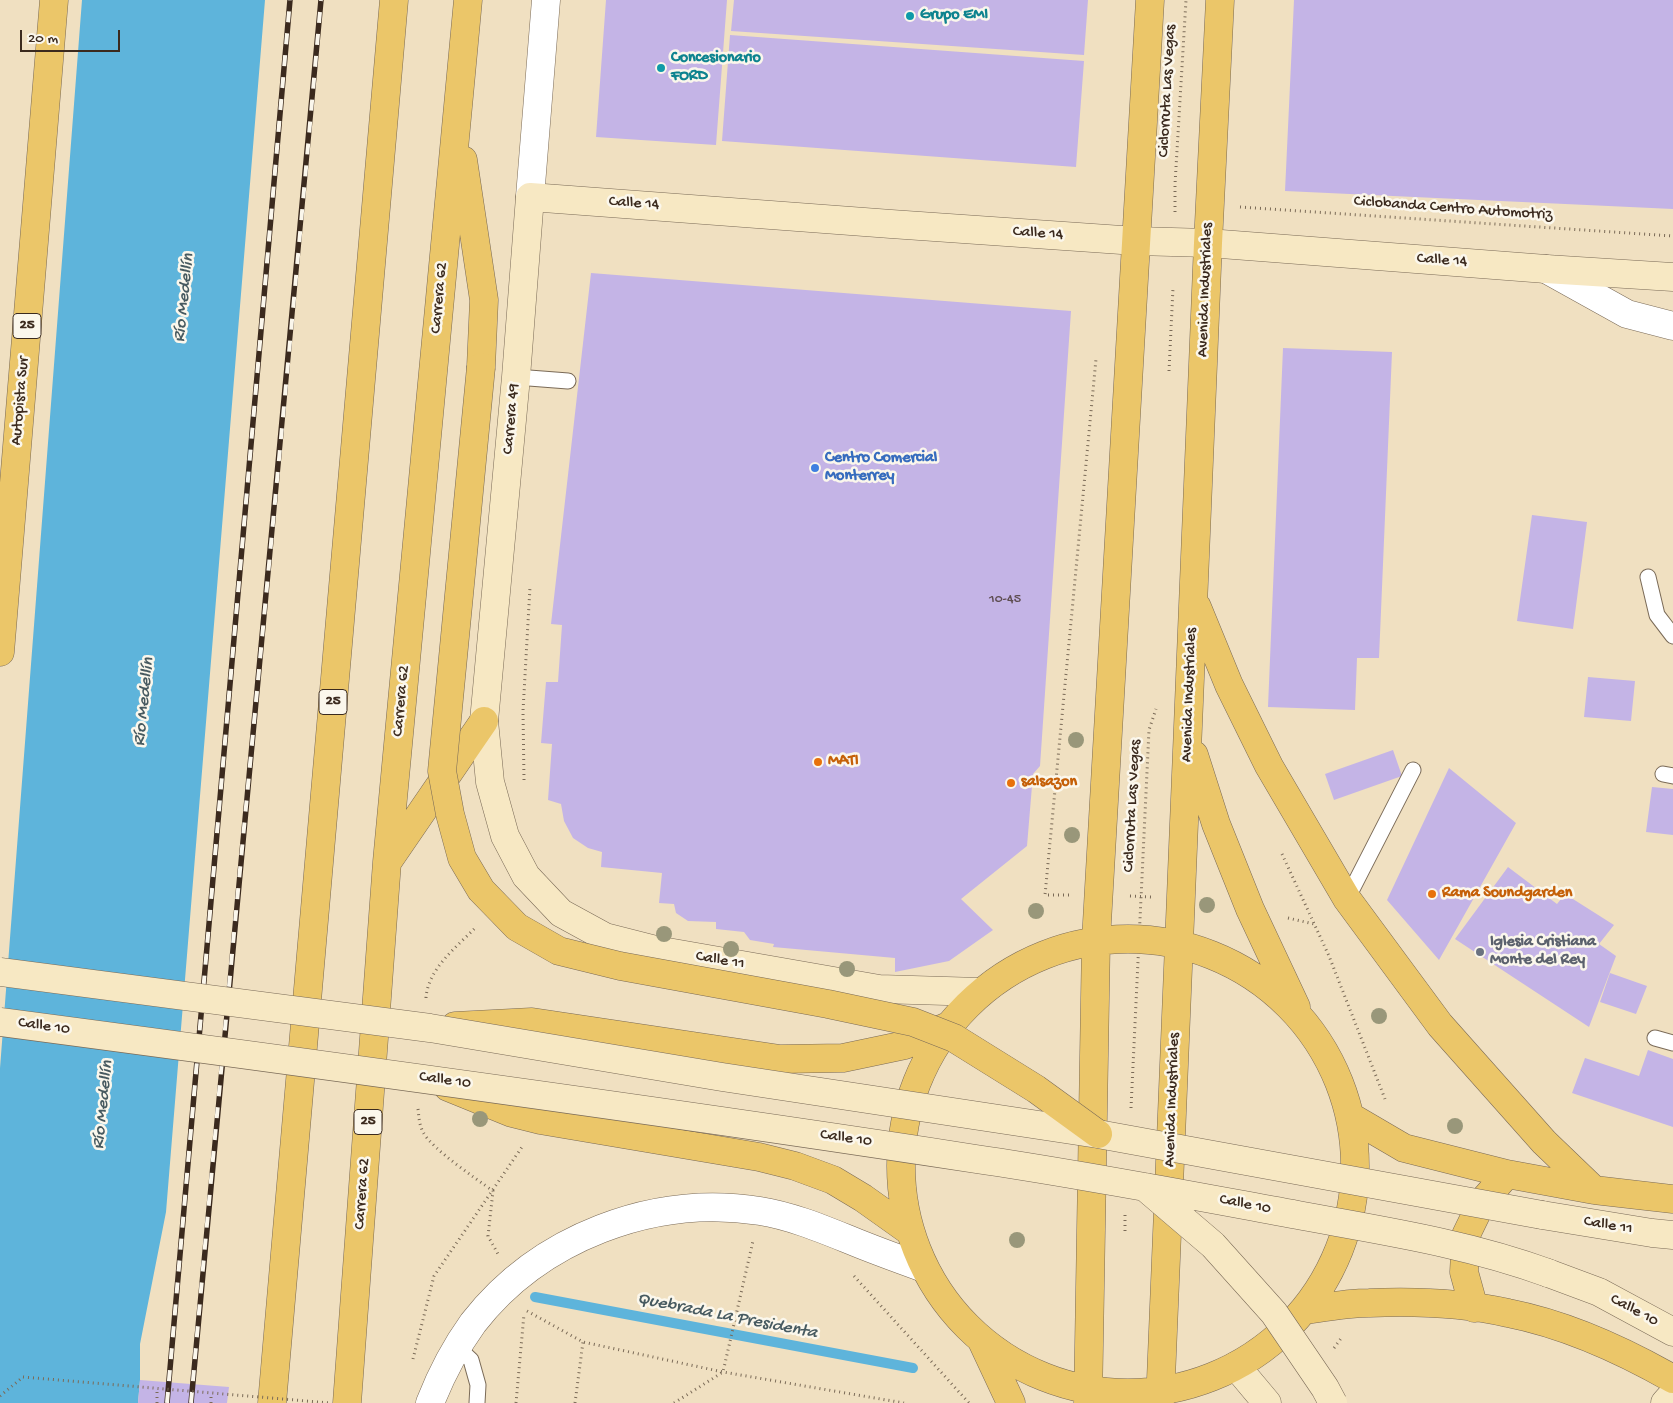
<!DOCTYPE html>
<meta charset="utf-8">
<style>
body{margin:0}
#map{position:relative;width:1673px;height:1403px;overflow:hidden;background:#f0e0c1;font-family:"Gochi Hand",sans-serif}
canvas{display:block}
.scale{position:absolute;left:20px;top:30px;width:100px;height:22px;box-sizing:border-box;border:2px solid #3b2a1e;border-top:0;padding-left:6px;font-size:15px;line-height:18px;white-space:nowrap;color:#3b2a1e;-webkit-text-stroke:4px #fbf7ec;paint-order:stroke}
</style>
<div id="map">
<canvas width="1673" height="1403"></canvas>
<div class="scale">20 m</div>
</div>
<script>
const ctx = document.querySelector('canvas').getContext('2d');
ctx.lineJoin = 'round';
function fillPath(path, color) { ctx.fillStyle = color; ctx.fill(path, 'evenodd'); }
function stroke(path, color, width, dash) { ctx.strokeStyle = color; ctx.lineWidth = width; ctx.lineCap = dash ? 'butt' : 'round'; ctx.setLineDash(dash || []); ctx.stroke(path); }
function drawText(font, color, halo, rows, align = 'center') {
  ctx.font = font + ' "Gochi Hand",sans-serif'; ctx.lineWidth = 5; ctx.setLineDash([]); ctx.textBaseline = 'middle'; ctx.strokeStyle = halo; ctx.fillStyle = color; for (const [text, x, y, turn = 0] of rows) {
    ctx.save(); ctx.translate(x, y); ctx.rotate((+turn || 0) * Math.PI / 180); ctx.textAlign = isNaN(turn) ? turn : align; if (halo) ctx.strokeText(text, 0, 0); ctx.fillText(text, 0, 0); ctx.restore();
  }
}
fillPath(new Path2D(`
 M82 0H265L166 1212 140 1344V1380L138 1403H0V1068Z`), '#5eb4db');
stroke(new Path2D(`
 M535 1297 913 1368`), '#5eb4db', 10);
fillPath(new Path2D(`
 M606 0H727L716 145 596 137Z
 M734 0H1088L1084 55 731 31Z
 M1294 0H1673V209L1285 191Z
 M730 35 1084 61 1076 167 722 141Z
 M591 273 1071 311 1040 766 1033 774 1027 846 961 899 993 930 949 961 895 972V958L773 947 774 944 750 940 744 932 716 929V922L688 921 676 913 674 904 659 903 662 873 601 867 602 852 588 848 573 838 564 821 561 804 548 800 552 744 541 743 546 682H558L562 625 551 624Z
 M1283 348 1392 352 1379 658H1357L1355 710 1268 707Z
 M1532 515 1587 522 1573 629 1517 621Z
 M1588 677 1635 681 1631 721 1584 717Z
 M1393 750 1402 776 1334 800 1325 774Z
 M1449 768 1516 823 1439 960 1387 900Z
 M1652 787 1673 789V835L1646 832Z
 M1508 867 1557 904 1565 894 1614 925 1599 944 1616 956 1589 1027 1455 939Z
 M1610 973 1647 986 1636 1014 1600 1002Z
 M1648 1050 1673 1059V1127L1572 1093 1585 1058 1639 1076Z
 M140 1380 229 1387 227 1403H138Z`), '#c4b4e6');
const lane = new Path2D(`
 M516 377 568 381
 M1648 577 1657 615 1673 636
 M1663 774 1673 776
 M1347 899 1413 770
 M1655 1038 1673 1043
 M457 1347 471 1360 478 1385 477 1403`);
const street = new Path2D(`
 M530 197 546 0
 M1546 269 1627 314 1673 326
 M430 1403C441 1375 455 1348 473 1323 539 1238 653 1194 760 1211 791 1216 820 1228 850 1240 874 1250 899 1259 924 1268`);
const secondary = new Path2D(`
 M980 992 879 989 656 950 605 937 561 913 526 876 505 836 490 782 484 721 516 377 530 197 891 224 1136 241 1208 243 1546 269 1673 277
 M1542 1215 1652 1233 1673 1235
 M1548 1273 1599 1292 1673 1332
 M1236 1366 1267 1403
 M1665 1403 1673 1394`);
const primary = new Path2D(`
 M1197 607 1229 685 1269 766 1347 899 1440 1025 1544 1142 1594 1190
 M1194 755 1216 824 1250 909 1296 1007
 M901 1166a227 227 0 1 1 454 0a227 227 0 1 1-454 0Z
 M455 1026 532 1022 780 1059 843 1058 905 1045 948 1026
 M448 1087 512 1113 540 1120 759 1157 795 1166 833 1180 863 1198 908 1230
 M1351 1117 1404 1148 1507 1174 1594 1190 1673 1199
 M1474 1308 1464 1272 1466 1235 1482 1202 1507 1174
 M1305 1310C1326 1307 1348 1303 1369 1303 1415 1301 1463 1303 1508 1313 1564 1324 1624 1351 1673 1379
 M982 1341 1011 1403
 M1088 1403 1096 940 1150 0
 M1160 1403 1208 243 1220 0`);
const highway = new Path2D(`
 M463 160 484 300 481 367
 M0 652 54 0
 M388 861 484 721
 M272 1403 394 0
 M347 1403 387 862 468 0`);
stroke(lane, '#7a6a57', 17);
stroke(street, '#7a6a57', 29);
stroke(secondary, '#7a6a57', 29);
stroke(primary, '#7a6a57', 29);
stroke(highway, '#7a6a57', 29);
stroke(new Path2D(`
 M1240 207 1673 236
 M1175 212V184L1186 0
 M1169 371 1173 288
 M524 780 523 711 530 587
 M1282 854 1329 956 1385 1099
 M1069 895H1045L1096 359
 M1130 896 1151 897
 M1288 918 1314 924
 M426 998C428 968 457 947 476 927
 M1131 1108 1149 730 1156 709
 M418 1109C419 1117 419 1124 423 1132 432 1149 475 1178 493 1191L488 1236 498 1254
 M1125 1231V1214
 M854 1276 969 1403
 M527 1311 583 1342 723 1372 904 1403
 M1334 1348 1342 1337
 M413 1359 434 1276 522 1147
 M0 1396 23 1377
 M157 1403V1389
 M211 1403V1393
 M516 1403 524 1314
 M575 1403 583 1342
 M674 1403 723 1372 753 1241`), '#7a6a57', 3, [1, 4]);
stroke(lane, '#fff', 15);
stroke(street, '#fff', 28);
stroke(secondary, '#f7e8c3', 28);
stroke(primary, '#ebc669', 28);
stroke(highway, '#ebc669', 28);
const rail = new Path2D(`
 M167 1403 290 0
 M191 1403C232 935 280 468 321 0`);
stroke(rail, '#3b2a1e', 5.5);
stroke(rail, '#fbf7ec', 4, [11]);
const secondaryBridge = new Path2D(`
 M0 972 430 1028 722 1077 1098 1134 1542 1215
 M0 1022C326 1065 651 1109 976 1159 1086 1175 1194 1196 1303 1216 1385 1231 1469 1244 1548 1273
 M1145 1187 1213 1245 1274 1313 1325 1388 1333 1403`);
const highwayBridge = new Path2D(`
 M481 367 442 771 450 814 462 858 481 890 517 927 559 951 620 966 828 1004 913 1022 954 1038 1036 1089 1098 1134`);
stroke(secondaryBridge, '#7a6a57', 29, []);
stroke(highwayBridge, '#7a6a57', 29, []);
stroke(new Path2D(`
 M23 1377 330 1403`), '#7a6a57', 3, [1, 4]);
stroke(secondaryBridge, '#f7e8c3', 28);
stroke(highwayBridge, '#ebc669', 28);
ctx.fillStyle = '#99977a';
for (const [x, y] of [
 [1076,740],
 [1072,835],
 [1207,905],
 [1036,911],
 [664,934],
 [731,949],
 [847,969],
 [1379,1016],
 [480,1119],
 [1455,1126],
 [1017,1240]
]) { ctx.beginPath(); ctx.arc(x, y, 8, 0, 2 * Math.PI); ctx.fill(); }
for (const [x, y, r, color] of [
 [910,16,5,"#0f9aa8"],
 [661,68,5,"#0f9aa8"],
 [815,468,5,"#3f7fe0"],
 [818,762,5,"#e8710a"],
 [1011,783,5,"#e8710a"],
 [1432,894,5,"#e8710a"],
 [1480,952,5,"#6b7280"]
]) { const dot = new Path2D(); dot.arc(x, y, r, 0, 2 * Math.PI); ctx.fillStyle = color; ctx.fill(dot); stroke(dot, '#fbf7ec', 2); }
drawText('14px', '#5d4c50', null, [
 ["10-45",1005,600]
]);
for (const [x, y, w] of [
 [27,326,28],
 [333,702,28],
 [368,1122,28]
]) { const box = new Path2D(); box.roundRect(x - w / 2, y - 12.5, w, 25, 4); ctx.fillStyle = '#fbf7ec'; ctx.fill(box); stroke(box, '#3b2a1e', 1); }
drawText('bold 15px', '#3b2a1e', null, [
 ["25",27,326],
 ["25",333,702],
 ["25",368,1122]
]);
drawText('bold 16px', '#0d838f', '#fbf7ec', [
 ["Grupo EMI",920,16],
 ["Concesionario",671,59],
 ["FORD",671,77]
], 'left');
drawText('16px', '#3b2a1e', '#fbf7ec', [
 ["Ciclorruta Las Vegas",1168,91,-87],
 ["Calle 14",634,204,4],
 ["Ciclobanda Centro Automotriz",1453,209,4],
 ["Calle 14",1038,234,4],
 ["Calle 14",1442,261,4],
 ["Avenida Industriales",1206,290,-88],
 ["Carrera 62",440,298,-85],
 ["Autopista Sur",21,401,-85],
 ["Carrera 49",512,419,-85],
 ["Avenida Industriales",1190,695,-88],
 ["Carrera 62",402,701,-85],
 ["Ciclorruta Las Vegas",1133,806,-87],
 ["Calle 11",720,961,10],
 ["Calle 10",44,1027,8],
 ["Calle 10",445,1081,8],
 ["Avenida Industriales",1173,1100,-88],
 ["Calle 10",846,1139,8],
 ["Carrera 62",363,1194,-86],
 ["Calle 10",1245,1205,11],
 ["Calle 11",1608,1226,10],
 ["Calle 10",1634,1311,28]
]);
drawText('bold 16px', '#366cbe', '#fbf7ec', [
 ["Centro Comercial",825,459],
 ["Monterrey",825,477]
], 'left');
drawText('bold 16px', '#c56008', '#fbf7ec', [
 ["MATI",828,762],
 ["salsazon",1021,783],
 ["Rama Soundgarden",1442,894]
], 'left');
drawText('bold 16px', '#5b616d', '#fbf7ec', [
 ["Iglesia Cristiana",1490,943],
 ["Monte del Rey",1490,961]
], 'left');
drawText('italic 18px', '#475a60', '#fbf7ec', [
 ["Río Medellín",185,298,-84],
 ["Río Medellín",145,702,-84],
 ["Río Medellín",104,1105,-84],
 ["Quebrada La Presidenta",727,1317,11]
]);
</script>
